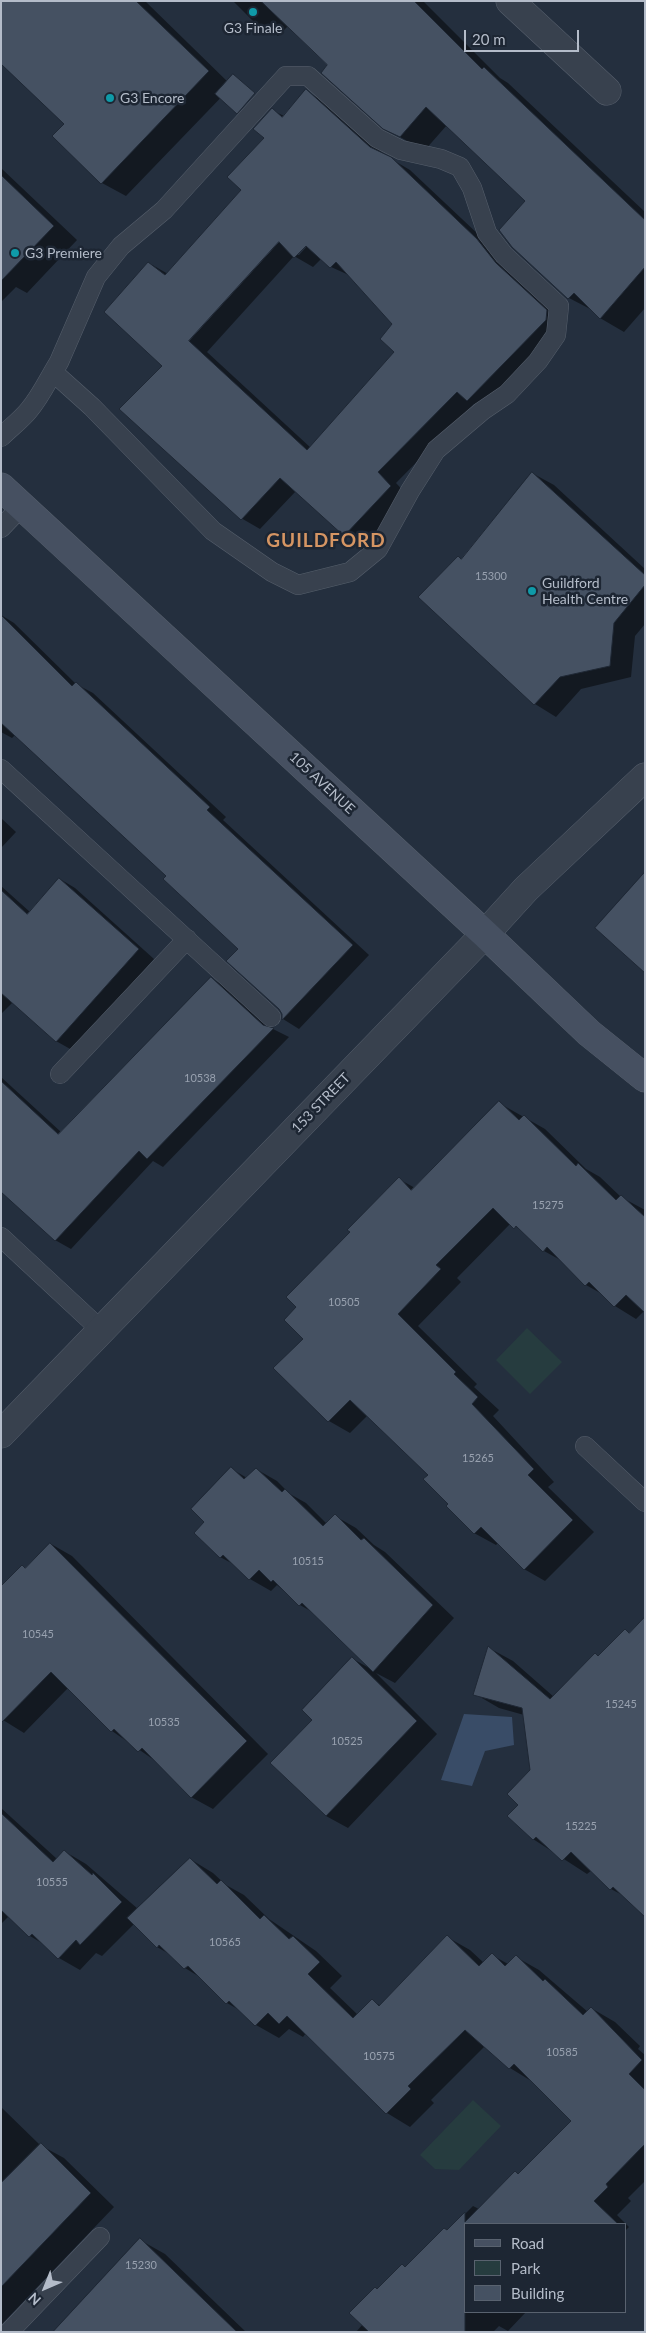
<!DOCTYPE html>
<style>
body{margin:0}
#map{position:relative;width:646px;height:2333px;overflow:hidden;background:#242f3e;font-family:Lato,sans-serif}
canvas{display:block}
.frame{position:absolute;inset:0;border:2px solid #b4bcc9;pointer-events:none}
.legend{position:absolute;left:464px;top:2223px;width:162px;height:90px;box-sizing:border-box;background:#1d2633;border:1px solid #59626f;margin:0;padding:6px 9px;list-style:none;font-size:15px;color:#b4bcc9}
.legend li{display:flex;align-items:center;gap:10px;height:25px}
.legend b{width:25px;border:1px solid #59626f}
.north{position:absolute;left:20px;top:2263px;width:50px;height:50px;-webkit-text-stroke:4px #1d2633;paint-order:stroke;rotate:224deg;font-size:14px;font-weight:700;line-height:20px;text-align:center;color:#b4bcc9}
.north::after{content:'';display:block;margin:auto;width:18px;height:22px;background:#b4bcc9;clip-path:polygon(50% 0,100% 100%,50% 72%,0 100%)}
.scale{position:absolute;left:464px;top:30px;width:115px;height:22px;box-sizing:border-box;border:2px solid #b4bcc9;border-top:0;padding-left:6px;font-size:15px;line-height:18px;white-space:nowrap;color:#b4bcc9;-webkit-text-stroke:4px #1d2633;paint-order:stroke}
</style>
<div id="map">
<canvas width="646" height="2333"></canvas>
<div class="frame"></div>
<ul class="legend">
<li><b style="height:6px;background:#465061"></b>Road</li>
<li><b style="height:14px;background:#263c3f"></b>Park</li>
<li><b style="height:14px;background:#455162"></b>Building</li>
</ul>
<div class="north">N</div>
<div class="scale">20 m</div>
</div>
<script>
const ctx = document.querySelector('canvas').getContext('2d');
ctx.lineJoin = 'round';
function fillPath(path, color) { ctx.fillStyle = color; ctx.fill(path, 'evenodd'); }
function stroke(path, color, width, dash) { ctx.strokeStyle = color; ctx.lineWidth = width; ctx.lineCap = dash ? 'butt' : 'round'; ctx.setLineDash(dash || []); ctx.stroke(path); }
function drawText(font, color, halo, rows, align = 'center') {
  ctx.font = font + ' Lato,sans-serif'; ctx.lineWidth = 5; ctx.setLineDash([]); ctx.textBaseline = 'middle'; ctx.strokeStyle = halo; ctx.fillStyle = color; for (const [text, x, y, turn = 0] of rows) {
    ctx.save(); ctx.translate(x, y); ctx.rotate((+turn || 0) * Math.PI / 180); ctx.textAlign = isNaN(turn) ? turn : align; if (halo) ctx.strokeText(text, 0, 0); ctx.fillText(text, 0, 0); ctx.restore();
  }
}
fillPath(new Path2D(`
 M527 1328 562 1362 530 1394 496 1360Z
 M473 2100 501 2126 459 2170 435 2169 420 2155Z`), '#263c3f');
fillPath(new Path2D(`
 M464 1714 512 1717 514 1745 485 1751 472 1786 441 1780Z`), '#394c67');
fillPath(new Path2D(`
 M1 1H145L232 86 126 196 102 183 65 124Z
 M233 1H423L500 78 508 83 645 212V308L624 332 600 318 594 311 569 298 526 201 447 125 425 150 409 142 384 128 329 65 288 26 278 36 254 22Z
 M306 91 325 102 386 156 410 170 496 251 566 322 486 411 474 404 396 483 409 497 363 546 345 535 296 491 260 529 241 518 164 366 149 263 168 274 243 190 265 138 272 110 284 116ZM311 242 299 255H295ZM294 256 313 267 322 258 331 267 351 276 394 324 396 352 311 448 207 352Z
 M1 168 77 240 27 293 16 287 1 302Z
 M532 473 554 485 645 569V624L635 636 631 677 581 689 556 717 535 704 420 597 459 557 462 559Z
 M1 615 14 623 76 684 93 693 226 817 223 820 369 955 299 1029 283 1019V1014L240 949 168 876 15 735 12 738 1 732Z
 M1 818 16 832 1 848Z
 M60 879 75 888 154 959 72 1050 56 1041 13 1002 1 1014V886L30 912Z
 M211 978 226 987 271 1028 289 1037 163 1167 153 1161 71 1249 55 1240 1 1190V1077L61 1132Z
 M499 1103 545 1129 586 1169 600 1177 621 1197 645 1210V1310L636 1319 615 1306 602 1294 586 1285 564 1262 544 1251 526 1234 511 1223 457 1278 461 1282 418 1326 477 1384 474 1387 499 1410 493 1416 554 1482 548 1487 594 1532 545 1581 524 1569 498 1543 496 1545 474 1533 450 1504 430 1475 368 1415 350 1433 329 1421 305 1339 298 1307 352 1232 399 1179 415 1188Z
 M232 1469 247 1478 256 1469 277 1481 290 1494 306 1503 327 1524 335 1516 356 1528 374 1545 385 1552 454 1618 395 1683 376 1673 437 1734 348 1828 326 1816 272 1763 314 1720 353 1659 371 1669 314 1613 300 1605 277 1585 271 1591 250 1579 237 1566 220 1557 206 1522Z
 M51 1544 72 1556 268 1754 213 1809 191 1797 157 1762 112 1731 68 1688 24 1733 3 1720 26 1569Z
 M625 1631 630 1633 624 1896 611 1889 592 1870 587 1874 533 1839 520 1805 531 1771 524 1715 499 1708 475 1694 489 1648 513 1661 554 1697Z
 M1 1808 57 1859 64 1851 86 1864 138 1909 190 1859 213 1873 226 1885 244 1895 269 1919 316 1951 342 1976 330 1988 358 2015 372 2001 381 2006 447 1937 470 1950 484 1963 492 1955 508 1964 516 1957 539 1970 588 2012 591 2008 615 2022 640 2046 638 2049 645 2055V2181L628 2198 631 2201 617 2215 629 2227 625 2231V2224H465V2312H526L508 2331 499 2326 493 2332H356L363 2324 351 2313 402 2266 406 2268 448 2231 473 2206 479 2209 515 2172 519 2175 572 2121 533 2082 510 2068 485 2046 431 2100 434 2103 410 2127 387 2113 306 2033 303 2037 289 2029 279 2038 256 2025 241 2011 227 2003 203 1979 185 1968 171 1955 157 1947 134 1924 102 1956 96 1953 80 1970 59 1958 45 1945 30 1936 9 1916 1 1924Z
 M1 2107 40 2145 64 2158 114 2207 1 2325Z
 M140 2240 165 2254 246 2332H55Z`), '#0007');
const building = new Path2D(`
 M1 1H136L209 71 101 184 52 136 64 124 1 64Z
 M261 1H414L482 69 484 67 645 220V267L600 319 574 293 568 299 512 247 499 230 525 201 426 107 400 137 383 129 321 73 327 65Z
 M233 74 255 93 237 114 215 94Z
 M306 89 370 147 391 157 477 239 496 263 547 310 546 320 467 401 457 392 378 472 391 486 344 536 280 478 241 520 119 409 162 366 104 312 148 262 165 275 241 190 227 177 264 138 253 129 272 108 282 117ZM279 242 294 258 306 246 330 268 336 262 392 324 380 339 394 352 307 450 189 341Z
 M1 175 54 226 1 281Z
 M532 472 645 575V585L614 623 610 666 560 677 534 705 418 597 458 556 461 559Z
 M1 615 72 686 76 682 210 807 207 810 353 945 282 1020V1014L279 1009 226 961 238 949 163 879 166 876 1 723Z
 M645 872V973L595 928Z
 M59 878 139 949 56 1042 1 993V890L27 914Z
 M211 977 263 1025 274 1028 147 1159 139 1151 55 1241 1 1192V1081L58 1134Z
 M499 1101 519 1120 524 1115 576 1166 578 1163 616 1200 621 1195 645 1217V1313L626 1295 614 1307 589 1282 585 1286 547 1247 543 1252 516 1226 514 1229 493 1208 436 1265 441 1269 398 1314 456 1372 454 1374 478 1397 472 1404 534 1469 528 1475 573 1520 524 1570 481 1527 474 1534 446 1506 448 1504 423 1479 428 1475 350 1400 328 1422 273 1368 303 1339 284 1320 296 1307 286 1297 350 1232 347 1230 399 1177 411 1190Z
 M231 1467 244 1479 256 1468 282 1492 285 1489 323 1526 335 1514 361 1540 364 1538 433 1605 373 1672 302 1603 299 1606 273 1580 271 1582 259 1570 249 1580 223 1555 220 1558 194 1533 204 1522 191 1509Z
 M50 1543 247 1741 191 1798 142 1748 138 1752 114 1729 111 1732 51 1672 1 1723V1586L22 1565 25 1568Z
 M645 1617V1917L613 1887 610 1890 571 1852 562 1861 536 1837 533 1840 507 1816 518 1805 507 1794 530 1770 522 1708 473 1695 488 1646 550 1699 595 1653 598 1656 625 1629 629 1633Z
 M352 1657 417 1721 326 1816 270 1763 312 1720 302 1710Z
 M1 1813 53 1862 64 1850 92 1875 93 1873 122 1902 80 1945 76 1940 58 1959 32 1934 29 1937 1 1910Z
 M190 1858 217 1884 221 1880 260 1919 264 1915 289 1939 293 1936 320 1962 308 1974 353 2018 372 1999 379 2006 447 1935 479 1966 492 1953 505 1966 516 1955 543 1981 545 1979 583 2015 591 2007 642 2060 629 2074 645 2090V2144L606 2184 608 2187 594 2201 618 2224H465V2332H369L349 2313 375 2287 377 2289 402 2264 405 2267 444 2228 447 2230 465 2212V2222L515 2171 518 2174 571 2121 514 2064 509 2069 465 2030 408 2086 411 2089 386 2114 287 2016 279 2024 268 2013 255 2026 229 2001 226 2004 188 1966 184 1969 159 1945 157 1948 127 1918Z
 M41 2143 91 2193 1 2287V2183Z
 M140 2238 237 2332H53Z`);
fillPath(building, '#455162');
stroke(building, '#1f2835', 1);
const lane = new Path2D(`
 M1 437C10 428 21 420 29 410 41 396 49 378 59 362L96 277 121 246 164 210 286 76H308L377 138 401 150 441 159 460 167 472 188 487 233 504 255 559 306 556 335 538 361 507 394 482 411 436 450 410 491 378 549 350 572 298 585 272 572 213 531 92 407 53 372
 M1 528 22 506
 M1 769 271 1017
 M60 1074 187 939
 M1 1237 101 1330
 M585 1446 645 1502
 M9 2332 100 2237`);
const street = new Path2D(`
 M510 1 607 91
 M1 1434 485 934 526 889 645 777`);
const secondary = new Path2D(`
 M1 487 485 934 589 1033 645 1078`);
stroke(lane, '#565f6c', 20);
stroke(street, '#565f6c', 29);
stroke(secondary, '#565f6c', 29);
stroke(lane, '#38414e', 19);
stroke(street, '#38414e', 28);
stroke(secondary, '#465061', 28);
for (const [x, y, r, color] of [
 [253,12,5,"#0f9aa8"],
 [110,98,5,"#0f9aa8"],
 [15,253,5,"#0f9aa8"],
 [532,591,5,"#0f9aa8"]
]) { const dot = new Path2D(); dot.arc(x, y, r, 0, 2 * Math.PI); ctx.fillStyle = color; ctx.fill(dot); stroke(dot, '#1d2633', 2); }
drawText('11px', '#98a1af', null, [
 ["15300",491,576],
 ["10538",200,1078],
 ["15275",548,1205],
 ["10505",344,1302],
 ["15265",478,1458],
 ["10515",308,1561],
 ["10545",38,1634],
 ["15245",621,1704],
 ["10535",164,1722],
 ["10525",347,1741],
 ["15225",581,1826],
 ["10555",52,1882],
 ["10565",225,1942],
 ["10585",562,2052],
 ["10575",379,2056],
 ["15230",141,2265]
]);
drawText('14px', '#b4bcc9', '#1d2633', [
 ["G3 Finale",253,28,"center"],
 ["G3 Encore",120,98],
 ["G3 Premiere",25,253],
 ["Guildford",542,583],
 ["Health Centre",542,599]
], 'left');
drawText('14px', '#b4bcc9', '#1d2633', [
 ["105 AVENUE",322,783,43],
 ["153 STREET",321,1103,-46]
]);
ctx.letterSpacing = '1px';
drawText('bold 19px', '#d59563', '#1d2633', [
 ["GUILDFORD",326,541]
]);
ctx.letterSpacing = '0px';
</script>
